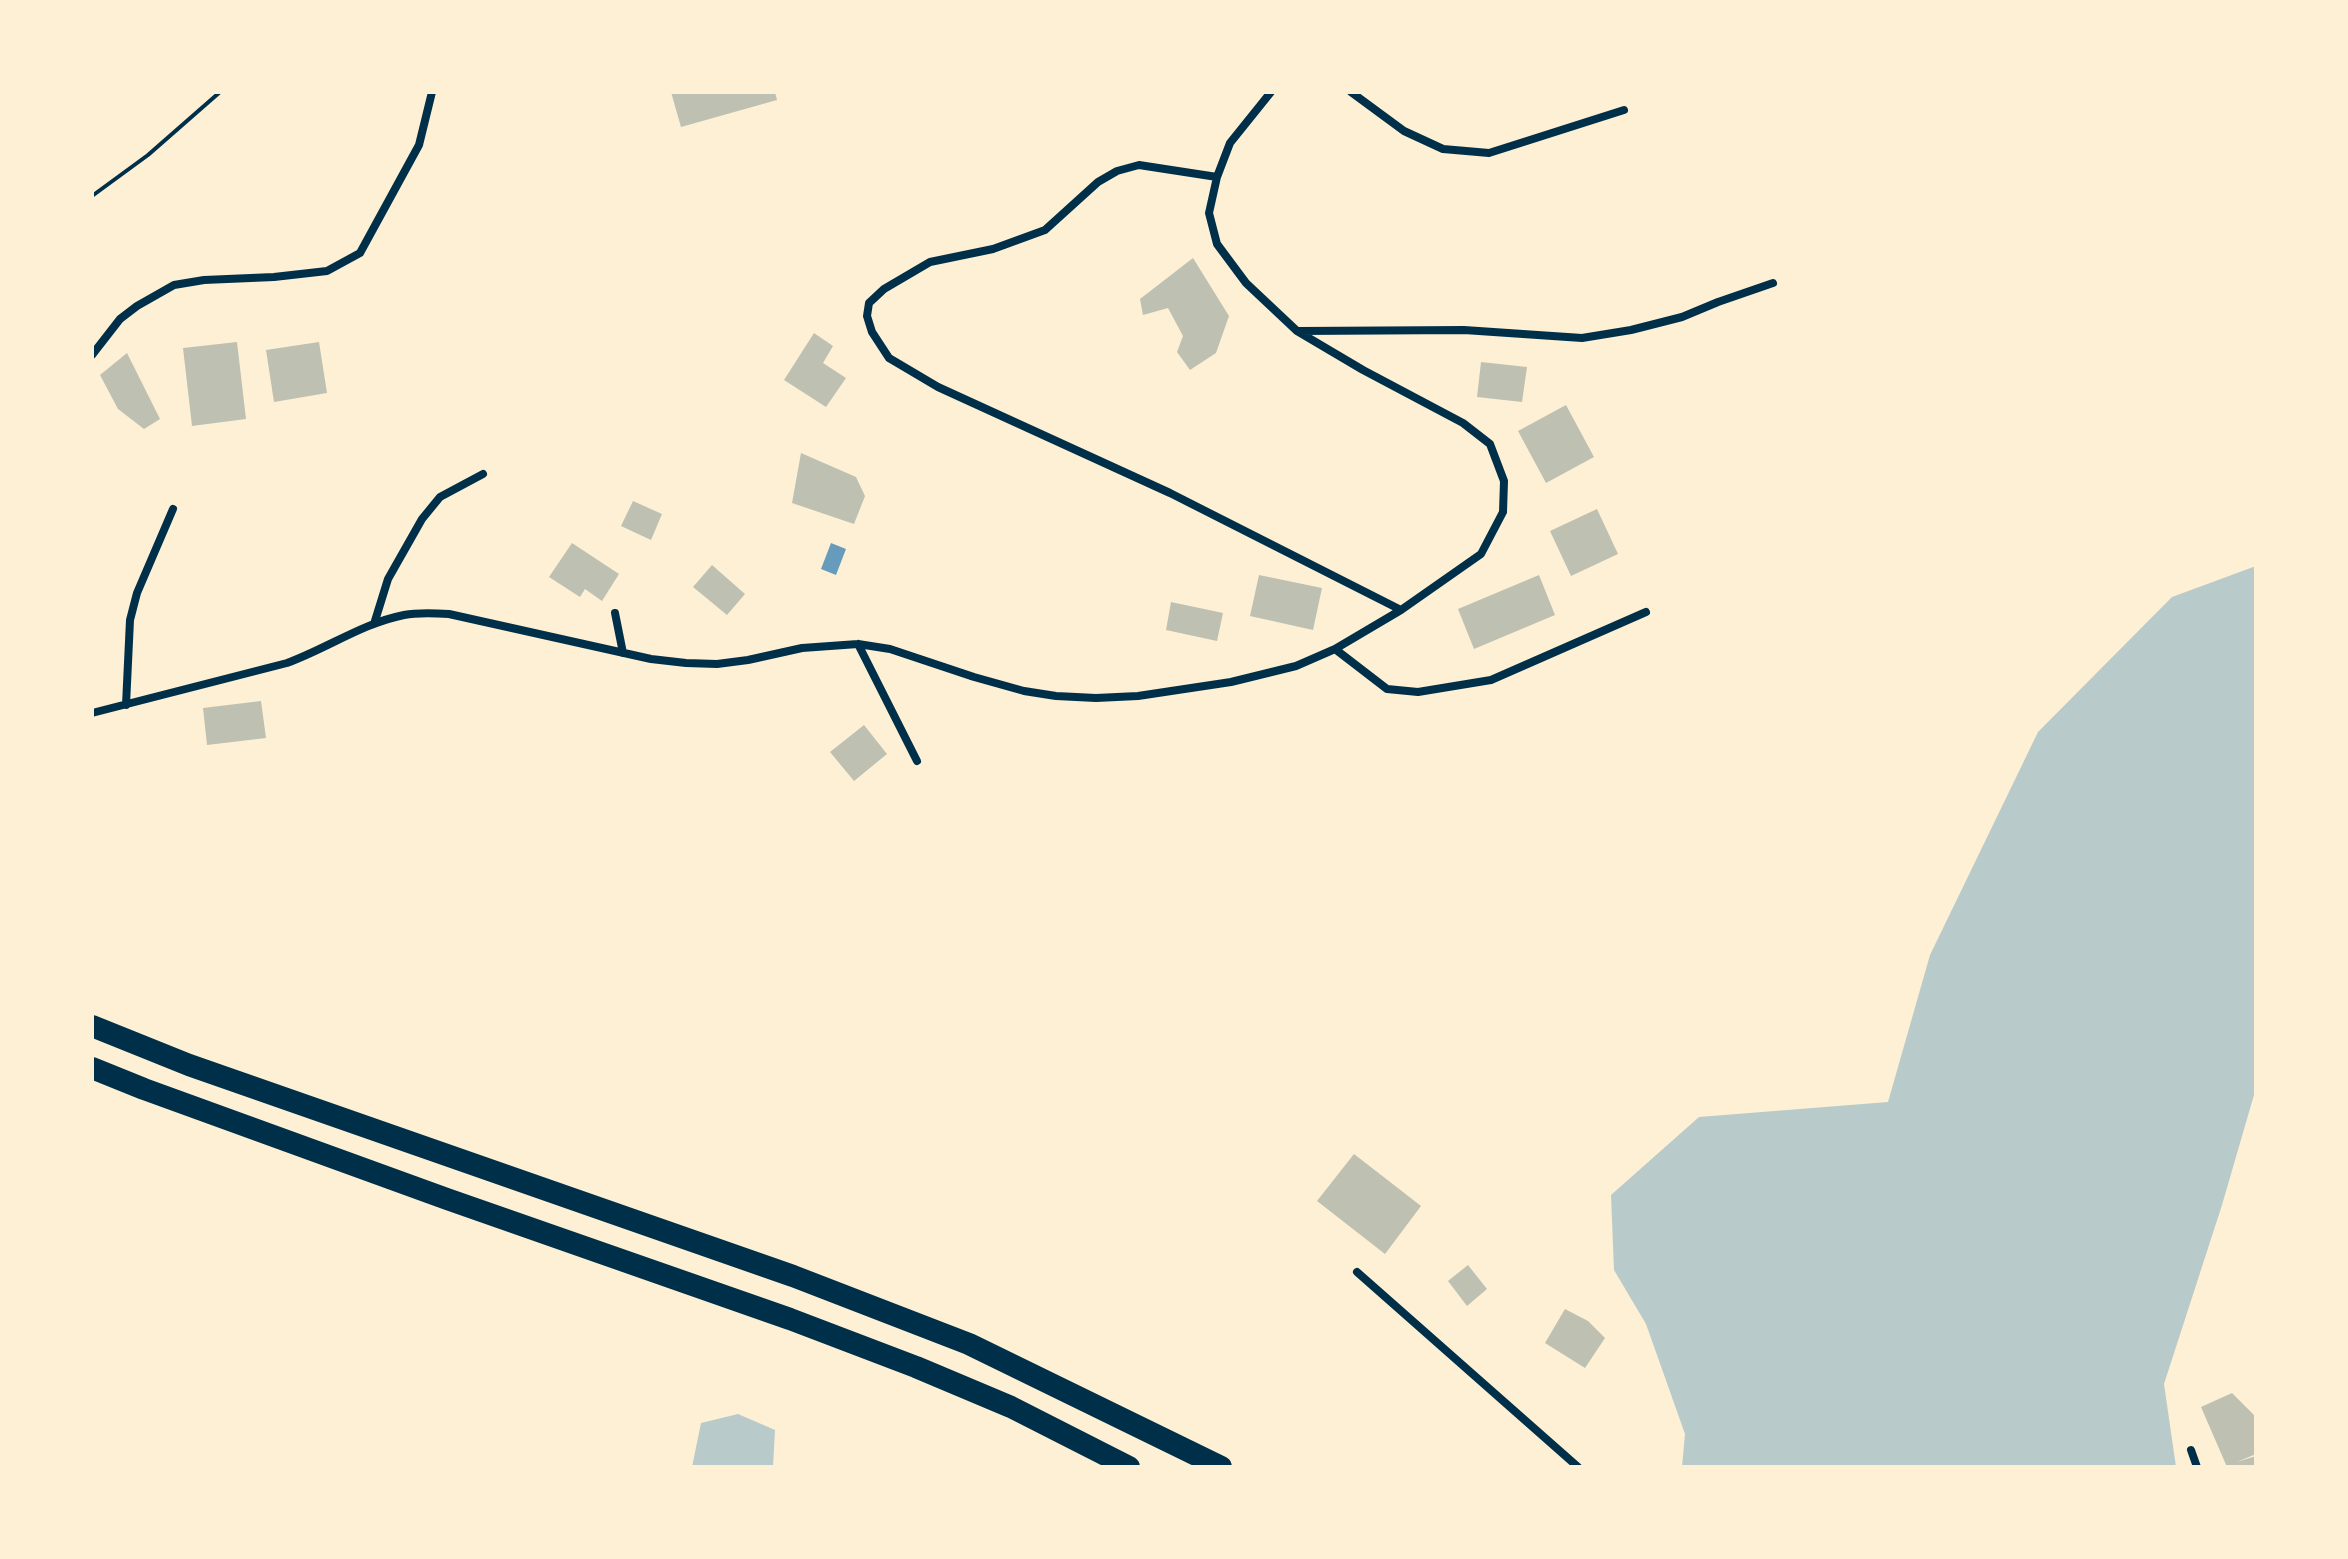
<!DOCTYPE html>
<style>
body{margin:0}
#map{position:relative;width:2348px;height:1559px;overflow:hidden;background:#fdf0d5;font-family:Spectral,serif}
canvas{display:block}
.frame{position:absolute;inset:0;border:94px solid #fdf0d5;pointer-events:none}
</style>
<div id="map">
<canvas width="2348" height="1559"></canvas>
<div class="frame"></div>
</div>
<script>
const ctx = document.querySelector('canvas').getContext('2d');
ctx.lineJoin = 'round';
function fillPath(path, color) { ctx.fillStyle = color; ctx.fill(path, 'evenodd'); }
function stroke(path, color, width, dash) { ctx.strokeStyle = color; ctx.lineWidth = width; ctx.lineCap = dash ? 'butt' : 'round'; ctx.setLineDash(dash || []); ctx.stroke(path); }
fillPath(new Path2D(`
 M2256 566V1088L2222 1205 2164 1384 2176 1467H1682L1685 1434 1646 1324 1614 1270 1611 1195 1699 1117 1888 1102 1930 955 2038 732 2172 597Z
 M738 1414 775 1430 773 1467H692L701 1423Z`), '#b9caca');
fillPath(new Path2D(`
 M831 543 846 549 836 575 821 569Z`), '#669bbc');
fillPath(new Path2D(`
 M671 92H775L777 100 681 127Z
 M1193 258 1229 316 1216 353 1190 370 1177 352 1183 336 1168 308 1143 315 1140 299Z
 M814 333 833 346 823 363 846 378 826 407 784 380Z
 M237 342 246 419 192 426 183 348Z
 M319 342 327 393 274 402 266 350Z
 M127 353 160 419 144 429 118 409 100 375Z
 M1481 362 1527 367 1522 402 1477 397Z
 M1566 405 1594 457 1546 483 1518 431Z
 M801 453 856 477 865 496 854 524 792 503Z
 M633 501 662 514 651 540 621 526Z
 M1597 509 1618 554 1571 576 1550 531Z
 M572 543 619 574 602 601 585 589 580 597 549 577Z
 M712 565 745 594 727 615 693 587Z
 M1259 575 1322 588 1313 630 1250 616Z
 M1539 575 1555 615 1474 649 1458 609Z
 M1171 602 1223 613 1217 641 1166 630Z
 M261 701 266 738 207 745 203 708Z
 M864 725 887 754 854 781 830 752Z
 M1354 1154 1421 1206 1385 1254 1317 1201Z
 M1468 1265 1487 1289 1467 1306 1448 1281Z
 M1565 1309 1588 1321 1605 1338 1585 1368 1545 1343Z
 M2232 1393 2256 1417V1454L2237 1462 2256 1456V1467H2227L2201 1407Z`), '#bec0b2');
stroke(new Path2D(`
 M92 196 148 155 220 92`), '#003049', 4);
stroke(new Path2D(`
 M1351 92 1404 131 1443 149 1489 153 1624 110
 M1217 177 1139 165 1117 171 1098 182 1045 230 993 249 930 262 884 289 869 303 867 316 872 332 889 358 938 387 1170 493 1401 610
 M1299 331 1464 330 1582 338 1631 330 1682 317 1718 302 1773 283
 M92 355 120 319 137 306 174 285 204 280 274 277 327 271 360 253 419 145 432 92
 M615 613 623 653
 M374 624 388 579 422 519 440 497 483 474
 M858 644 917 761
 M1335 649 1387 689 1418 692 1491 680 1646 612
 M126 705 130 620 137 593 173 509
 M92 713 287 663C326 649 363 623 404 615 419 612 434 613 449 614L651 659 686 663 717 664 748 660 802 648 858 644 890 649 974 677 1024 691 1056 696 1096 698 1138 696 1231 682 1296 666 1335 649 1401 610 1481 554 1503 512 1504 481 1490 444 1463 423 1363 370 1297 331 1246 283 1217 244 1209 213 1217 177 1230 143 1271 92
 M1357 1272 1578 1467
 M2191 1450 2197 1467`), '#003049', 8);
stroke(new Path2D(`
 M92 1026 189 1065 793 1276 969 1344 1221 1467
 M92 1068 144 1089 447 1199 790 1319 916 1367 1011 1407 1129 1467`), '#003049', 22);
</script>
